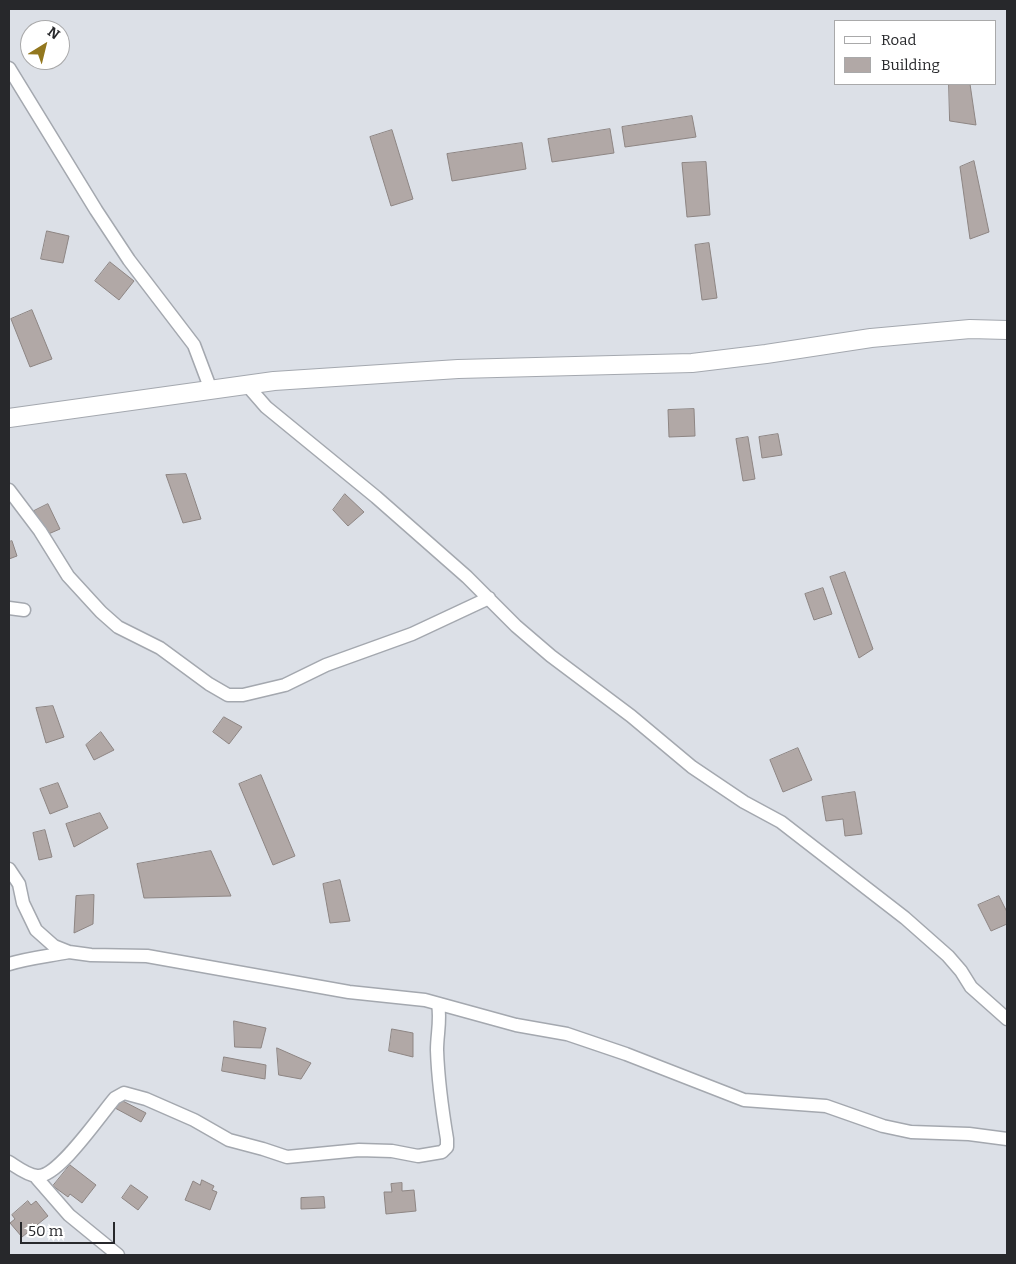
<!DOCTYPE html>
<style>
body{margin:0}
#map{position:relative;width:1016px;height:1264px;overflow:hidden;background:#dce0e7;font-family:Bitter,serif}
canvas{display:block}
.frame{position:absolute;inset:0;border:10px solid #27282b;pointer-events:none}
.legend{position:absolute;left:834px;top:20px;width:162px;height:65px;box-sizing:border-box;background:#fff;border:1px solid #a9a9aa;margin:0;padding:6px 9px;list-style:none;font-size:15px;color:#27282b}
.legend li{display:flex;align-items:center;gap:10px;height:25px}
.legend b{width:25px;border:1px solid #a9a9aa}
.north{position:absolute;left:20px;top:20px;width:50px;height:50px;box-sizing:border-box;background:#fff;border:1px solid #a9a9aa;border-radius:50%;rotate:36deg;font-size:14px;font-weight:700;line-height:20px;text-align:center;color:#27282b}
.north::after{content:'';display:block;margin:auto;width:18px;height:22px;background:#92771e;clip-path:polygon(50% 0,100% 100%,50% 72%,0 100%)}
.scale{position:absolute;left:20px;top:1222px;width:95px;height:22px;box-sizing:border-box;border:2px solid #27282b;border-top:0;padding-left:6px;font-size:15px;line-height:18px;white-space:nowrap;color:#27282b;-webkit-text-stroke:4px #fff;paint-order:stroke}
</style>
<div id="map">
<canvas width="1016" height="1264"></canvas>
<div class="frame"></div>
<ul class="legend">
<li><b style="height:6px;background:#fff"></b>Road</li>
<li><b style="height:14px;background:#b1a8a6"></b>Building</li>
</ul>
<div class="north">N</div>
<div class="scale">50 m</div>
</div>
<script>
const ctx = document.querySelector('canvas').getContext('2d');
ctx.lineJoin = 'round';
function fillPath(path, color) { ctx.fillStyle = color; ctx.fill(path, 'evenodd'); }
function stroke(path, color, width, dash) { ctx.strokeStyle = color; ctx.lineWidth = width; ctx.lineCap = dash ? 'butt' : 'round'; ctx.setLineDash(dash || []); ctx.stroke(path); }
const building = new Path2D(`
 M949 84H970L976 125 950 121Z
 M692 116 696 137 625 147 622 127Z
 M610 129 614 153 552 162 548 139Z
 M392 130 413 199 391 206 370 137Z
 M522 143 526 169 452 181 447 154Z
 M974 161 989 232 970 239 960 167Z
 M706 162 710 215 687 217 682 163Z
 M47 231 69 236 63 263 41 259Z
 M709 243 717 298 702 300 695 245Z
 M110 262 134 281 119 300 95 281Z
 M32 310 52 359 30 367 11 319Z
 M694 409 695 436 669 437 668 410Z
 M778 434 782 455 762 458 759 437Z
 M748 437 755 479 743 481 736 439Z
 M186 474 201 519 183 523 166 475Z
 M345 494 364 512 348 526 333 510Z
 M48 504 60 529 46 535 34 511Z
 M12 541 17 556 9 559V542Z
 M845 572 873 649 859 658 830 577Z
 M823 588 832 614 814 620 805 594Z
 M53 706 64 737 46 743 36 708Z
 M224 717 242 727 229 744 213 732Z
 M101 732 114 750 94 760 86 745Z
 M798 748 812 780 783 792 770 760Z
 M261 775 295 856 273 865 239 784Z
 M58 783 68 807 50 814 40 789Z
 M855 792 862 834 845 836 843 819 826 821 822 797Z
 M100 813 108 828 74 847 66 824Z
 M45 830 52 857 39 860 33 833Z
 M211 851 231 896 144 898 137 864Z
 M340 880 350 921 330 923 323 884Z
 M94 895 93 924 74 933 76 896Z
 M999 896 1007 912V924L991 931 978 905Z
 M234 1021 266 1028 261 1048 235 1047Z
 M392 1029 413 1033V1057L389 1051Z
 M277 1048 311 1063 301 1079 279 1075Z
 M224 1057 266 1065 265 1079 222 1071Z
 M119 1099 146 1113 141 1122 115 1108Z
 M70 1165 96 1185 82 1203 70 1194 68 1197 53 1186Z
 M202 1180 214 1186 212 1190 217 1192 210 1210 185 1200 193 1181 200 1185Z
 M402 1183V1191L414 1190 416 1211 386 1214 384 1192H392L391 1184Z
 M131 1185 148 1197 138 1210 122 1198Z
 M324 1197 325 1208 301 1209V1198Z
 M28 1201 31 1205 36 1201 48 1216 22 1237 10 1223 15 1219 12 1215Z`);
fillPath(building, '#b1a8a6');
stroke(building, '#8d8583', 1);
const street = new Path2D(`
 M9 68 96 210 129 260 194 345 211 390
 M246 384 266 407 376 497 467 577 516 626 551 656 631 716 692 767 744 802 781 822 905 918 948 956 961 971 971 987 1007 1019
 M9 490 40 531 68 576 101 612 118 627 160 648 209 684 228 695H243L285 685 326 665 412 634 489 598
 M9 608 24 610
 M9 869 19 884 23 903 36 930 54 946 69 952 91 955 147 956 349 992 425 1000 516 1025 567 1034 626 1054 744 1100 826 1106 883 1126 911 1132 969 1134 1007 1139
 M9 964C28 958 49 956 69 952
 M9 1162C17 1167 27 1175 37 1176 58 1178 101 1114 115 1098L124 1093 146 1099 194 1120 229 1140 263 1149 287 1157 359 1150 392 1151 418 1156 442 1152 447 1147V1139C442 1109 438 1080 437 1050 437 1034 441 1020 438 1004
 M35 1176 69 1215 118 1255`);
const secondary = new Path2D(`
 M9 418 274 381 458 369 692 363 766 354 871 338 970 329 1007 330`);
stroke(street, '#a4a8af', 15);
stroke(secondary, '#a4a8af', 20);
stroke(street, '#fff', 12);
stroke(secondary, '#fff', 18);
</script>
